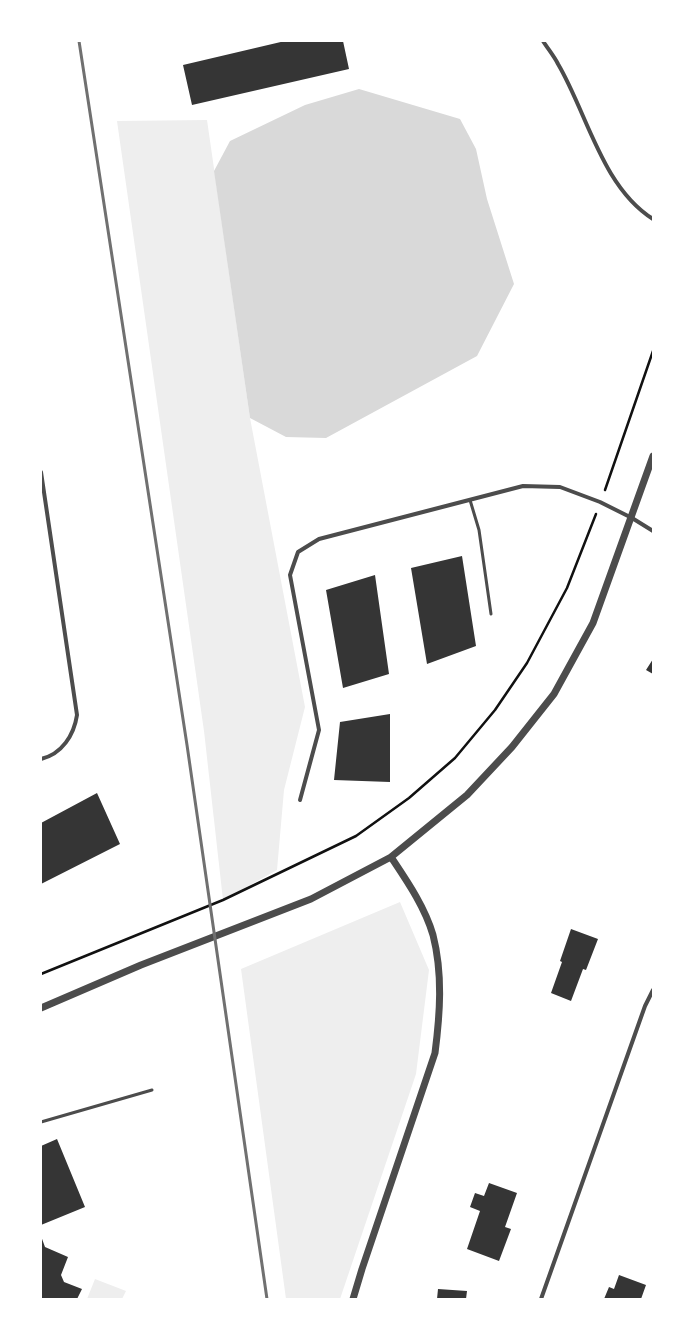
<!DOCTYPE html>
<style>
body{margin:0}
#map{position:relative;width:694px;height:1340px;overflow:hidden;background:#fff;font-family:Signika,sans-serif}
canvas{display:block}
.frame{position:absolute;inset:0;border:42px solid #fff;pointer-events:none}
</style>
<div id="map">
<canvas width="694" height="1340"></canvas>
<div class="frame"></div>
</div>
<script>
const ctx = document.querySelector('canvas').getContext('2d');
ctx.lineJoin = 'round';
function fillPath(path, color) { ctx.fillStyle = color; ctx.fill(path, 'evenodd'); }
function stroke(path, color, width, dash) { ctx.strokeStyle = color; ctx.lineWidth = width; ctx.lineCap = dash ? 'butt' : 'round'; ctx.setLineDash(dash || []); ctx.stroke(path); }
fillPath(new Path2D(`
 M207 120 250 418 305 707 284 790 277 870 223 900 204 731 117 121Z
 M400 902 429 970 416 1074 340 1299H286L241 969Z
 M95 1279 126 1291 122 1299H87Z`), '#eee');
fillPath(new Path2D(`
 M359 89 460 119 476 149 487 199 514 284 477 356 326 438 286 437 250 418 214 171 230 141 305 105Z`), '#d9d9d9');
fillPath(new Path2D(`
 M285 41H343L349 69 192 105 183 65Z
 M462 556 476 646 427 664 411 568Z
 M375 575 389 674 343 688 326 590Z
 M653 659V674L646 670Z
 M390 714V782L334 780 340 722Z
 M97 793 120 844 41 884V823Z
 M571 929 598 939 586 970 583 969 571 1001 551 993 562 962 560 961Z
 M57 1139 85 1207 41 1225V1146Z
 M489 1183 517 1193 505 1227 511 1229 499 1261 467 1249 480 1211 470 1207 475 1193 484 1196Z
 M41 1236 45 1247 68 1257 61 1275 64 1282 82 1289 77 1299H41Z
 M619 1275 646 1285 641 1299H604L609 1287 614 1289Z
 M438 1289 467 1291 466 1299H437Z`), '#353535');
stroke(new Path2D(`
 M605 490 653 351
 M41 974 223 900 356 836 409 798 455 758 495 710 527 663 567 588 596 514`), '#111', 2.5);
stroke(new Path2D(`
 M470 500 479 530 491 614
 M41 1122 152 1090`), '#4c4c4c', 3);
stroke(new Path2D(`
 M543 41C548 49 554 56 558 64 587 113 602 187 653 219
 M41 472 77 715C74 735 62 754 41 759
 M300 800 319 730 290 575 298 552 319 539 523 486 560 487 600 502 632 518 653 531
 M541 1299 645 1006 653 990`), '#4c4c4c', 4);
stroke(new Path2D(`
 M41 1008 141 965 311 899 391 857 467 795 512 747 554 694 593 623 653 456
 M353 1299 362 1269 435 1053C440 1014 443 974 433 935 425 907 407 881 391 857`), '#4c4c4c', 7);
stroke(new Path2D(`
 M79 41 187 745 267 1299`), '#707070', 3);
</script>
